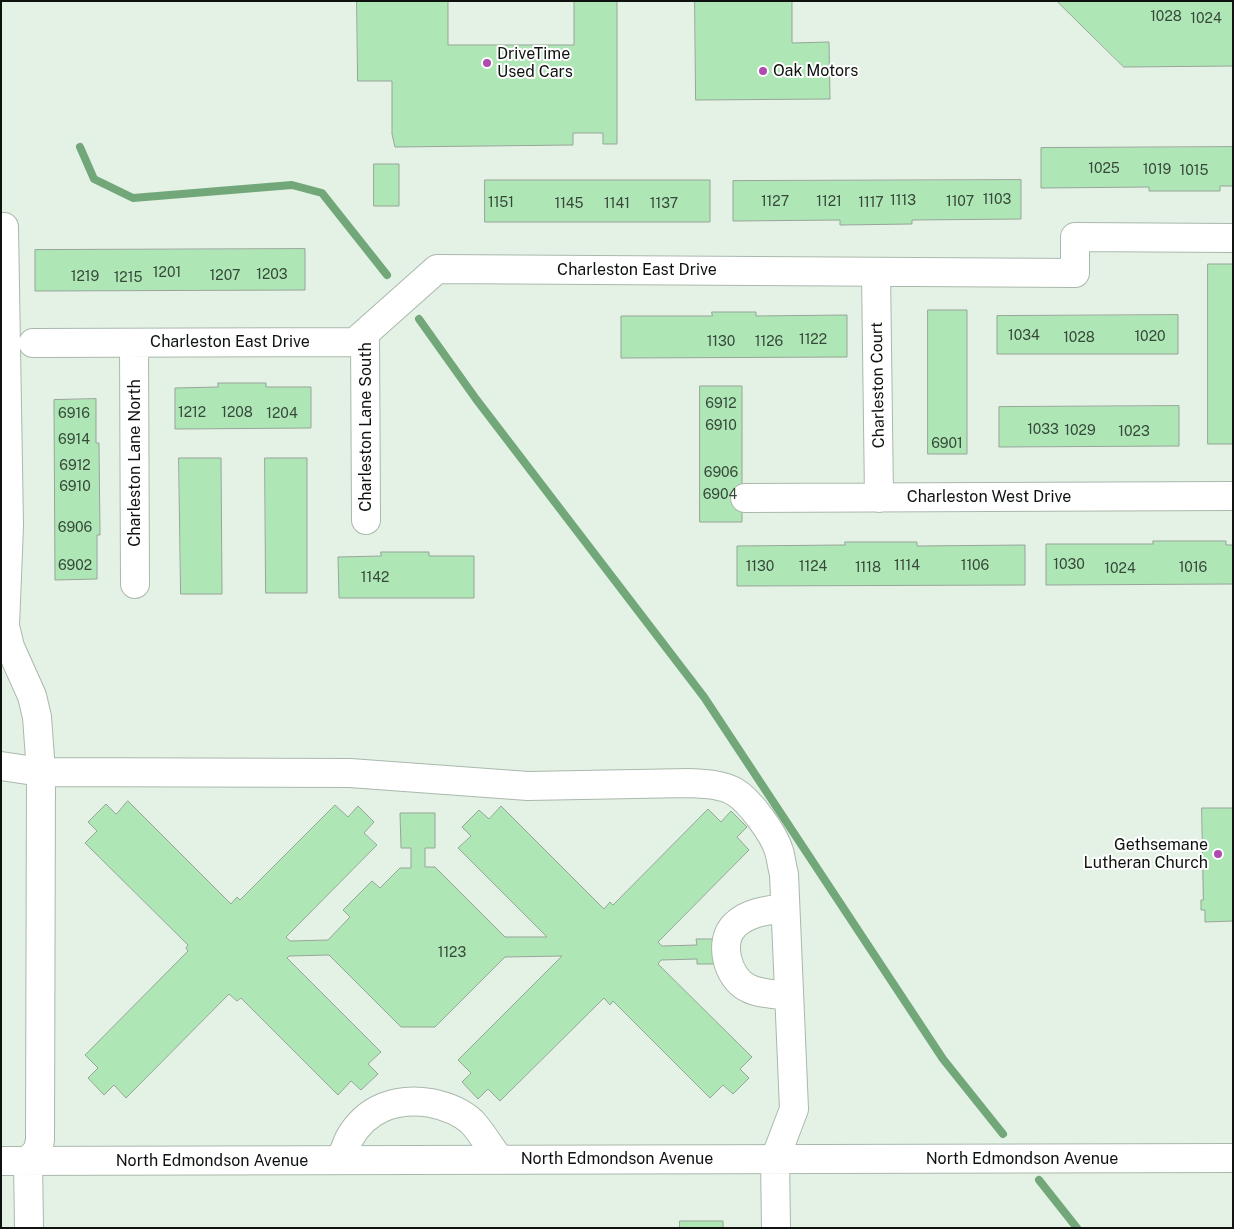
<!DOCTYPE html>
<style>
body{margin:0}
#map{position:relative;width:1234px;height:1229px;overflow:hidden;background:#e3f2e5;font-family:"Public Sans",sans-serif}
canvas{display:block}
.frame{position:absolute;inset:0;border:2px solid #0e130f;pointer-events:none}
</style>
<div id="map">
<canvas width="1234" height="1229"></canvas>
<div class="frame"></div>
</div>
<script>
const ctx = document.querySelector('canvas').getContext('2d');
ctx.lineJoin = 'round';
function stroke(path, color, width, dash) { ctx.strokeStyle = color; ctx.lineWidth = width; ctx.lineCap = dash ? 'butt' : 'round'; ctx.setLineDash(dash || []); ctx.stroke(path); }
function fillPath(path, color) { ctx.fillStyle = color; ctx.fill(path, 'evenodd'); }
function drawText(font, color, halo, rows, align = 'center') {
  ctx.font = font + ' "Public Sans",sans-serif'; ctx.lineWidth = 4; ctx.setLineDash([]); ctx.textBaseline = 'middle'; ctx.strokeStyle = halo; ctx.fillStyle = color; for (const [text, x, y, turn = 0] of rows) {
    ctx.save(); ctx.translate(x, y); ctx.rotate((+turn || 0) * Math.PI / 180); ctx.textAlign = isNaN(turn) ? turn : align; if (halo) ctx.strokeText(text, 0, 0); ctx.fillText(text, 0, 0); ctx.restore();
  }
}
stroke(new Path2D(`
 M80 147 94 179 133 198 292 185 322 193 387 275
 M419 319 476 399 704 697 943 1059 1003 1134
 M1039 1180 1077 1228`), '#72a779', 8);
const building = new Path2D(`
 M357 1H448V45H574V1H617V144H603V133H573V145L395 147 392 134V81H358Z
 M695 1H792V43L829 42 830 99 696 100Z
 M1057 1H1233V66L1124 67Z
 M1233 147V186H1220V191H1149V187L1041 188V148Z
 M374 164H399V206H374Z
 M485 180H710V222H485Z
 M1021 180V219L912 220V224L840 225V220L733 221V181Z
 M305 249V290L35 291V250Z
 M1208 264H1233V444H1208Z
 M928 310H967V454H928Z
 M712 312H756V316L847 315V357L621 358V316H712Z
 M1178 315V354H997V316Z
 M218 383H266V387H311V428L175 429V388L218 387Z
 M700 386H742V522H700Z
 M96 399V443H99L100 535H97V579L55 580 54 400Z
 M1179 406V446L999 447V407Z
 M179 458H221L222 594H181Z
 M265 458H307V593H266Z
 M1153 541H1226V545H1233V584L1046 585V544H1153Z
 M845 542H917V546L1025 545V585L737 586V546L845 545Z
 M381 552H429V556H474V598H339L338 557 381 556Z
 M128 801 231 904 237 897 240 900 335 805 348 817 358 806 374 822 364 833 377 845 286 937 290 941 328 940 350 917 343 910 372 881 380 888 400 868H411V848H401L400 813H435V848H425V867H435L505 937H547L458 848 471 836 462 827 479 810 489 819 501 806 604 909 610 902 613 905 708 809 721 822 731 811 747 827 737 837 749 850 658 942 662 946 697 945 696 939H717V964H697V959L661 960 658 964 752 1057 740 1069 749 1078 733 1094 723 1085 710 1098 613 1001 610 1005 604 998 500 1101 488 1089 478 1099 462 1082 471 1073 458 1060 562 956 505 957 435 1027H401L329 955 289 956 287 958 381 1052 368 1064 378 1074 361 1090 351 1081 338 1095 241 998 237 1001 229 994 126 1098 114 1085 104 1095 88 1078 98 1068 85 1055 188 951 186 948 188 945 85 843 97 831 88 822 106 804 116 814Z
 M1202 808H1233V921L1205 922V910H1201V900H1203Z
 M680 1221H723V1228H680Z`);
fillPath(building, '#afe6b6');
stroke(building, '#97a599', 1);
const minor = new Path2D(`
 M1 227H4L9 526 5 626
 M876 272 879 498
 M365 333 366 520
 M33 343 355 342 437 269 1075 273V237L1233 238
 M134 343 135 584
 M745 498 1233 496
 M1 626H5L10 647 32 696 37 717 41 772 40 1140 38 1150 28 1161 29 1228
 M1 766 41 772 350 773 528 786 689 783C704 784 721 784 735 792 750 801 774 834 779 851 781 858 782 867 784 874L794 1109 775 1159 776 1228
 M785 908C769 910 748 912 735 925 718 941 727 978 748 988 759 994 776 994 789 996
 M341 1160C343 1153 346 1146 349 1139 366 1108 397 1097 431 1103 446 1106 460 1111 472 1122 482 1133 490 1147 499 1159
 M1 1161 1233 1158`);
stroke(minor, '#aab8ac', 30);
stroke(minor, '#fff', 28);
for (const [x, y, r, color] of [
 [487,63,5,"#b04aae"],
 [763,71,5,"#b04aae"],
 [1218,854,5,"#b04aae"]
]) { const dot = new Path2D(); dot.arc(x, y, r, 0, 2 * Math.PI); ctx.fillStyle = color; ctx.fill(dot); stroke(dot, '#fff', 2); }
drawText('14px', '#364839', null, [
 ["1028",1166,17],
 ["1024",1206,19],
 ["1025",1104,169],
 ["1019",1157,170],
 ["1015",1194,171],
 ["1103",997,200],
 ["1113",903,201],
 ["1127",775,202],
 ["1121",829,202],
 ["1107",960,202],
 ["1151",501,203],
 ["1117",871,203],
 ["1145",569,204],
 ["1141",617,204],
 ["1137",664,204],
 ["1201",167,273],
 ["1203",272,275],
 ["1207",225,276],
 ["1219",85,277],
 ["1215",128,278],
 ["1034",1024,336],
 ["1020",1150,337],
 ["1028",1079,338],
 ["1122",813,340],
 ["1130",721,342],
 ["1126",769,342],
 ["6912",721,404],
 ["1212",192,413],
 ["1208",237,413],
 ["6916",74,414],
 ["1204",282,414],
 ["6910",721,426],
 ["1033",1043,430],
 ["1029",1080,431],
 ["1023",1134,432],
 ["6914",74,440],
 ["6901",947,444],
 ["6912",75,466],
 ["6906",721,473],
 ["6910",75,487],
 ["6904",720,495],
 ["6906",75,528],
 ["1030",1069,565],
 ["6902",75,566],
 ["1114",907,566],
 ["1106",975,566],
 ["1130",760,567],
 ["1124",813,567],
 ["1118",868,568],
 ["1016",1193,568],
 ["1024",1120,569],
 ["1142",375,578],
 ["1123",452,953]
]);
drawText('16px', '#0e130f', '#fff', [
 ["DriveTime",497,54],
 ["Used Cars",497,72],
 ["Oak Motors",773,71],
 ["Gethsemane",1208,845,"right"],
 ["Lutheran Church",1208,863,"right"]
], 'left');
drawText('16px', '#0e130f', '#fff', [
 ["Charleston East Drive",637,270],
 ["Charleston East Drive",230,342],
 ["Charleston Court",878,385,-91],
 ["Charleston Lane South",366,427,-90],
 ["Charleston Lane North",135,463,-90],
 ["Charleston West Drive",989,497],
 ["North Edmondson Avenue",617,1159],
 ["North Edmondson Avenue",1022,1159],
 ["North Edmondson Avenue",212,1161]
]);
</script>
